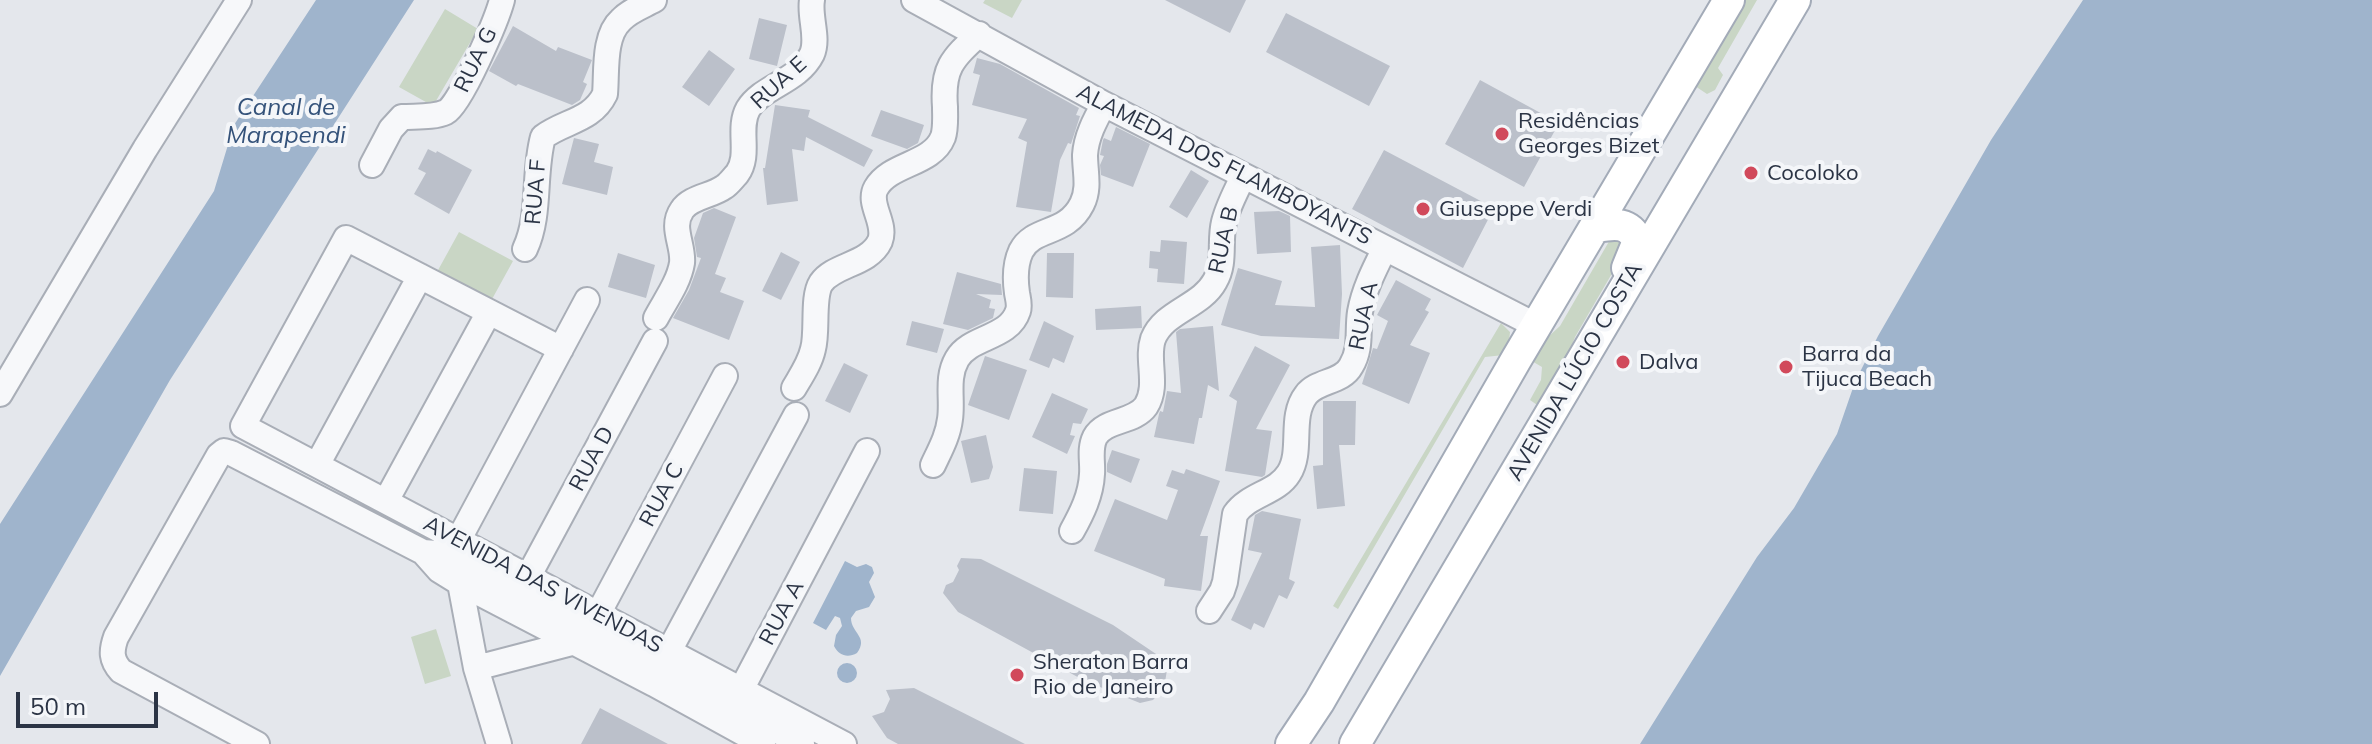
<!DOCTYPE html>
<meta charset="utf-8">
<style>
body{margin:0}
#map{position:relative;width:2372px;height:744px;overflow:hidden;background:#e4e7ec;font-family:Mulish,sans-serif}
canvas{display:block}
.scale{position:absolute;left:16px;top:692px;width:142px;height:36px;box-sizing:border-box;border:4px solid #2b3445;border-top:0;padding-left:10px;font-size:24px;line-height:28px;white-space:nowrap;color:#2b3445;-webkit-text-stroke:6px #f4f6f9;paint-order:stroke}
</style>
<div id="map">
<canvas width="2372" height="744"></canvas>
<div class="scale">50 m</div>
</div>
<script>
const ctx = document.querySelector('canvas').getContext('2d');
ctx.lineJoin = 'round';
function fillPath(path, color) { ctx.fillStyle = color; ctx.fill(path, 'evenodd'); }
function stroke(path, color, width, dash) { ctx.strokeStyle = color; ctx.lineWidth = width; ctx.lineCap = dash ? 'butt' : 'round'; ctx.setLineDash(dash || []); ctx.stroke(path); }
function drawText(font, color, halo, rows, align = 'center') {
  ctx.font = font + ' Mulish,sans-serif'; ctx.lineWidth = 8; ctx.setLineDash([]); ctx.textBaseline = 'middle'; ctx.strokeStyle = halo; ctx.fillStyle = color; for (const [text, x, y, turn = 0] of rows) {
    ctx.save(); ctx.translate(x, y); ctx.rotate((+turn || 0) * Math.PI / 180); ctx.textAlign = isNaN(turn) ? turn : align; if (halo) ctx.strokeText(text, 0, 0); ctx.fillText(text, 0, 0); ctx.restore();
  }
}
fillPath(new Path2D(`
 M985 0H1022L1012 18 983 3Z
 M1741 0H1757L1718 68 1723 75 1715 90 1707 94 1692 84Z
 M445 9 478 29 433 106 399 87Z
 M459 232 513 261 491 301 437 272Z
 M1615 235 1628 246 1575 337 1564 367 1540 407 1530 400 1541 380 1542 367 1530 360 1535 349 1560 326 1611 238Z
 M1501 323 1510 332 1509 342 1504 355 1485 357 1338 609 1333 606Z
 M436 629 451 676 425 684 411 637Z`), '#c9d6c5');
fillPath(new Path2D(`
 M316 0H414L170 380 0 676V524L214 191 234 125Z
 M2083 0H2372V744H1640L1757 557 1794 508 1837 434 1855 382 1878 336 1991 140Z
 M845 561 857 567 866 564 872 567 874 573 869 582 875 597 869 607 856 611 851 618C851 633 869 637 857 653 848 658 839 656 834 646L836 635 842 626 840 618 835 616 826 630 813 623Z
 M837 673a10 10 0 1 1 20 0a10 10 0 1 1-20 0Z`), '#9fb4cc');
fillPath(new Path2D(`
 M1165 0H1246L1230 33Z
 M1286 13 1390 66 1369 106 1266 52Z
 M759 18 787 25 777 66 749 59Z
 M513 26 556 51 558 47 592 60 583 82 587 84 580 100 572 105 518 84 516 86 489 71Z
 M709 50 735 69 709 106 682 87Z
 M977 58 1000 64 1079 108 1076 115 1080 116 1071 144 1068 143 1060 160 1051 212 1016 207 1027 142 1018 138 1027 119 972 105 980 75 973 73Z
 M1480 80 1559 123 1524 187 1445 144Z
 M775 105 810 110 808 117 873 150 864 167 806 137 804 151 792 149 798 201 767 205 763 168H765Z
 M881 110 924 125 918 143 907 149 871 136Z
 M1116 127 1150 144 1133 187 1101 175 1100 165 1104 156 1100 155 1103 140 1104 138 1111 141Z
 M574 138 599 144 594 162 613 167 607 195 562 184Z
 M428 149 436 153 437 151 472 170 449 214 414 194 426 173 418 169Z
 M1384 150 1494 208 1463 268 1352 209Z
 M1191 170 1209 181 1187 218 1169 207Z
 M714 208 736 217 715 274 726 278 720 292 744 301 729 340 673 318 689 290 701 258 697 257 694 238 703 213Z
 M1279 211 1290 216 1291 252 1257 254 1254 212Z
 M1161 240 1187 242 1184 284 1157 282 1158 269 1149 268 1150 251 1160 252Z
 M1340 245 1342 294 1339 339 1261 336 1221 325 1238 268 1282 281 1275 305 1315 307 1311 247Z
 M781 252 800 262 781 300 762 291Z
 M618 253 655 265 646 298 608 287Z
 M1047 253H1074L1073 298 1046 297Z
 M957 272 1001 284 1002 295 976 294 991 300 989 308 995 309 993 318 968 330 943 324Z
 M1396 280 1431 299 1425 310 1429 312 1410 345 1430 353 1409 404 1362 384 1373 348 1377 349 1388 321 1377 315Z
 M1141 306 1142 328 1096 330 1095 309Z
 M912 321 944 329 937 353 906 345Z
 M1044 321 1074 336 1064 363 1053 358 1049 368 1029 360Z
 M1213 326 1219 391 1208 385 1202 418H1199L1194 444 1154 437 1159 414 1160 411 1163 412 1167 391 1181 393 1176 332 1180 329Z
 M1255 346 1290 365 1256 429 1272 431 1265 475 1262 477 1225 471 1237 401 1229 396Z
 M985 356 1027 370 1009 420 968 405Z
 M844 363 868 375 850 413 825 401Z
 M1052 393 1088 409 1081 424 1073 423 1070 435 1075 436 1067 454 1032 437Z
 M1323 401H1356L1355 445H1339L1345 506 1317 509 1313 466 1323 465Z
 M986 435 993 467 989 479 971 483 961 441Z
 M1112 450 1140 459 1131 483 1107 472V464Z
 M1024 468 1057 471 1053 514 1019 511Z
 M1186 469 1220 481 1200 536H1208L1201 591 1164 586 1165 579 1094 551 1115 499 1167 520 1178 490 1166 486 1172 470 1184 474Z
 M1262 511 1301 519 1289 579 1295 582 1287 599 1279 595 1264 628 1254 623 1251 630 1231 620 1262 553 1248 550 1255 515Z
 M961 558 981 559 1113 625 1162 658 1163 666 1167 670 1164 688 1153 700 1140 703 1085 681 958 612 943 593 946 585 953 582 959 570 957 566Z
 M914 688 1025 744H898L887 738 872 716 884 712 890 699 886 690Z
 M600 708 668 744H581Z`), '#bbc0ca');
const minor = new Path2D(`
 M914 0 1104 104 1537 326
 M372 165 391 129 402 117C415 116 433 118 446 112 461 104 497 19 502 0
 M525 249C541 215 533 173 543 137 564 121 592 121 605 94 607 72 603 36 621 20 629 11 643 6 654 0
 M656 318C665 301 679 282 682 263 684 245 670 227 682 210 690 197 712 196 724 187 729 184 733 178 737 174 751 155 737 129 748 109 762 86 798 82 812 54 819 38 809 17 812 0
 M561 349 346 238 243 426 844 744
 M794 388C801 376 810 363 813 349 818 332 812 297 821 283 834 264 869 265 880 241 887 223 867 204 876 188 890 163 932 165 943 137 946 128 945 117 945 107 942 68 952 59 979 34
 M0 394 145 149 239 0
 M317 465 420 276
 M933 465C940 450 948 436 950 419 953 399 946 378 957 359 970 336 1009 339 1018 311 1020 305 1018 299 1017 293 1015 279 1015 264 1021 251 1034 226 1066 236 1082 204 1090 188 1085 172 1085 155 1086 137 1095 120 1104 104
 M386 501 489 312
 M1072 531C1082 513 1091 495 1092 474 1093 462 1089 449 1095 437 1105 419 1134 423 1146 406 1159 385 1146 360 1153 339 1164 311 1201 307 1215 281 1226 262 1219 242 1224 222 1228 206 1236 191 1243 177
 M459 539 587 300
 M423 552 448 554 802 744
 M464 577 460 583 476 668 499 744
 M528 577 655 341
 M1209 611 1222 591 1225 582 1235 514C1249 494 1277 493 1289 473 1303 451 1289 417 1306 395 1317 380 1342 383 1351 366 1362 348 1357 331 1360 312 1364 289 1375 268 1385 248
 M598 614 725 376
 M668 653 796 415
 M476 668 572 643
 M741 690 867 451
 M257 744 121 671C111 660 111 651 116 637L219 455 224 451 231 453 423 552 439 570 460 583 654 684 763 744`);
const major = new Path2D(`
 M1595 227C1614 224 1629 221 1638 241L1627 268
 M1291 744 1319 702 1517 358 1729 0
 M1355 744 1795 0`);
stroke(minor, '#a9aeb7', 28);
stroke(major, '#a3abb8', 34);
stroke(minor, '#f7f8fa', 24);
stroke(major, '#fff', 30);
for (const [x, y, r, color] of [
 [1502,134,8,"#d1495b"],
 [1751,173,8,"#d1495b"],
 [1423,209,8,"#d1495b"],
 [1623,362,8,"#d1495b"],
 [1786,367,8,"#d1495b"],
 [1017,675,8,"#d1495b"]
]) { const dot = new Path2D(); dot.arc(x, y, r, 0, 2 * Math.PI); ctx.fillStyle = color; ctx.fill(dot); stroke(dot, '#f4f6f9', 3); }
drawText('22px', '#2b3445', '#f4f6f9', [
 ["RUA G",476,60,-64],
 ["RUA E",779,83,-42],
 ["ALAMEDA DOS FLAMBOYANTS",1224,165,27],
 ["RUA F",536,192,-85],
 ["RUA B",1224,240,-77],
 ["RUA A",1364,316,-78],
 ["AVENIDA LÚCIO COSTA",1575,372,-60],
 ["RUA D",592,459,-62],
 ["RUA C",662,495,-62],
 ["AVENIDA DAS VIVENDAS",543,585,28],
 ["RUA A",782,613,-62]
]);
drawText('22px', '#2b3445', '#f4f6f9', [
 ["Residências",1518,121],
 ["Georges Bizet",1518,146],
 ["Cocoloko",1767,173],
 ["Giuseppe Verdi",1439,209],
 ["Barra da",1802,354],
 ["Tijuca Beach",1802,379],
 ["Dalva",1639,362],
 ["Sheraton Barra",1033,662],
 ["Rio de Janeiro",1033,687]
], 'left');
drawText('italic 24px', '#34527a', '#f4f6f9', [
 ["Canal de",286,108],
 ["Marapendi",286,136]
]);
</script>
